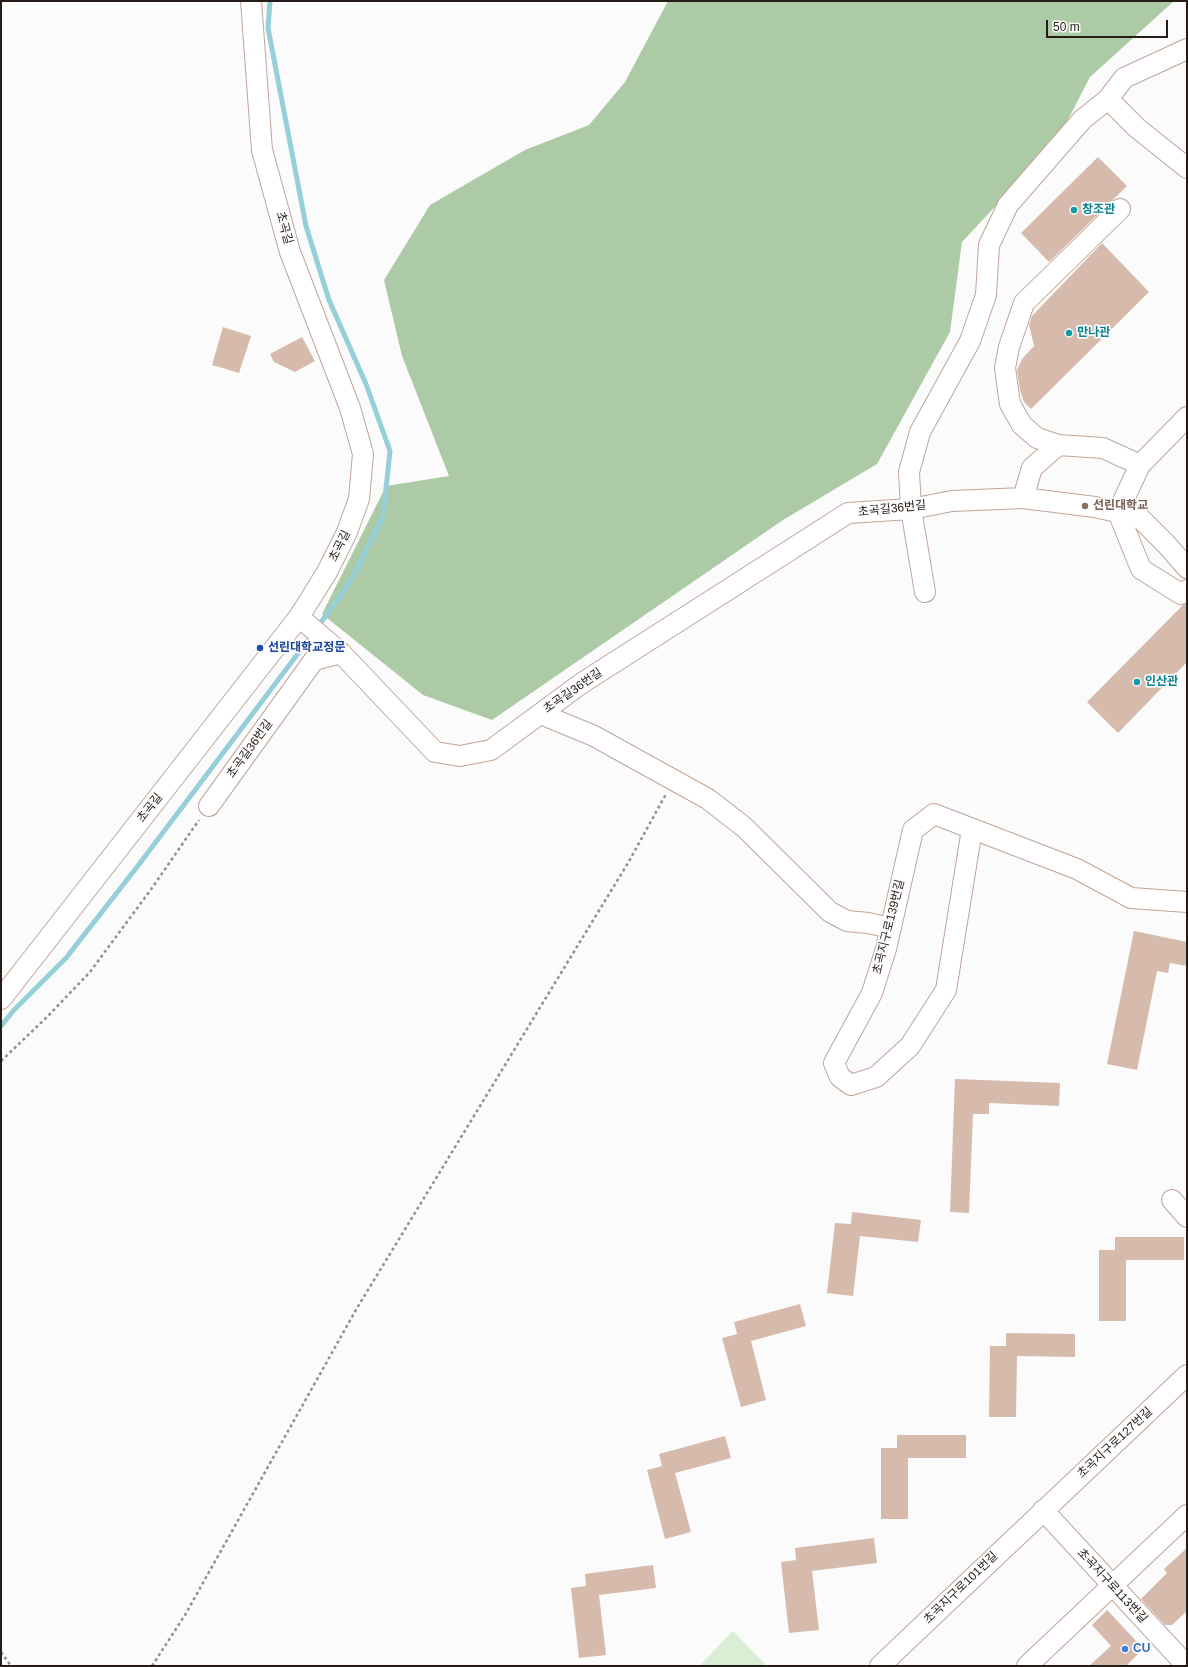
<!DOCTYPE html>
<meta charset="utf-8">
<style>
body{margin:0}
#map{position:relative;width:1188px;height:1667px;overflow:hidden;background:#fbfbfb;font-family:Arial,sans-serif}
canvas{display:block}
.frame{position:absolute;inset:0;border:2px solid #261c17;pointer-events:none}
.scale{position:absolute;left:1046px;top:20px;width:122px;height:18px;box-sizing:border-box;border:2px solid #261c17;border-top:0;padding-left:5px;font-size:12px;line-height:14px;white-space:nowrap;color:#261c17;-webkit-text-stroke:3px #fbfbfb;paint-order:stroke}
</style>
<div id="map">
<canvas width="1188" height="1667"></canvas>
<div class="frame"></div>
<div class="scale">50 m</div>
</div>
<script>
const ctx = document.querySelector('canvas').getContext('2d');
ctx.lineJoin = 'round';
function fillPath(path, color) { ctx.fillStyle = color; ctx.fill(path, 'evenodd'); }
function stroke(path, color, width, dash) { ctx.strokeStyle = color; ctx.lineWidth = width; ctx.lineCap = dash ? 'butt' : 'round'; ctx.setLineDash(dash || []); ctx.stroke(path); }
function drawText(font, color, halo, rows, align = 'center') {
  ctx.font = font + ' Arial,"Noto Sans KR",sans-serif'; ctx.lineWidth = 3.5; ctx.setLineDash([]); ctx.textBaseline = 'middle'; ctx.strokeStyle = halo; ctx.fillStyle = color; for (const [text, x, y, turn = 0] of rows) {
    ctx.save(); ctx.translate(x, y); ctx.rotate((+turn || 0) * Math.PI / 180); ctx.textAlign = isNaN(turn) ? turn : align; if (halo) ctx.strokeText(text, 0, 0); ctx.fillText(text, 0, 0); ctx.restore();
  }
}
fillPath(new Path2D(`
 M733 1631 767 1666H699Z`), '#d9efd4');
fillPath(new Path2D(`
 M668 1H1174L1090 77 1058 139 962 242 950 332 877 464 783 520 492 720 423 695 322 614 386 486 449 476 402 356 384 280 430 205 525 150 589 125 625 82Z`), '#adcaa6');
stroke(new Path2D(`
 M270 1 268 28 306 226 329 300 366 384 390 451 383 516 350 582 317 628
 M1 1026 14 1010 66 958 137 867 312 635`), '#97cfd9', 5);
fillPath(new Path2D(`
 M1098 157 1127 186 1049 262 1021 233Z
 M1102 243 1149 292 1031 409 1024 402 1020 390 1017 370 1022 359 1034 346 1029 325 1032 316Z
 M223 327 251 336 239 373 212 365Z
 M302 337 315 361 295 372 274 362 270 354Z
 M1187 604V662L1118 733 1087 702 1183 605Z
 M1134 931 1187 942V966L1170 963 1168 973 1157 971 1137 1070 1107 1064Z
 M955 1079 1060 1083 1059 1106 989 1103V1114H973L969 1213 950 1212Z
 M852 1212 921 1220 918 1242 860 1236 853 1296 827 1293 835 1223 851 1224Z
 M1115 1237H1184V1260H1126V1321H1099V1250H1115Z
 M800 1304 806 1326 751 1341 766 1400 741 1407 722 1338 737 1334 734 1322Z
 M1006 1333 1075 1334V1357L1017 1356 1016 1417H989L990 1346H1006Z
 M897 1435H966V1458H908V1519H881V1448H897Z
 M725 1436 731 1458 675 1473 691 1532 665 1539 647 1470 662 1466 659 1454Z
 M874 1538 877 1563 812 1571 819 1630 789 1633 781 1562 796 1560 795 1548Z
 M1187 1548V1611L1172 1625H1165L1141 1599 1167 1573 1164 1569Z
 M653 1565 656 1588 599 1595 606 1655 579 1658 571 1588 586 1586 585 1574Z
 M1107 1610 1140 1645 1139 1653 1126 1666H1089L1111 1646 1092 1625Z`), '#d6baac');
const minor = new Path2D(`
 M1187 49 1124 78 1108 99 1137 128 1187 168
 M1187 417 1140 465 1118 512 1141 569 1181 594 1187 590
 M1058 445 1037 438 1022 425 1010 404 1005 368 1009 347 1024 303 1120 209
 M1023 498 1032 468 1058 445 1103 448 1140 465
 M925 592 911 509 909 472 920 432 970 341 986 295 989 245 1008 205 1082 120 1108 99
 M299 617 341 653 435 752 460 756 491 750 582 683 848 513 911 509 952 501 1023 498 1095 507 1139 517 1167 545 1187 568
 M541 714 594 736 708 799 744 827 830 912 847 921 868 923 891 928
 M209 806 314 660 341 653
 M972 829 946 990 910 1046 876 1077 851 1085 840 1077 834 1063 872 993 886 949 913 830 934 814 1077 869 1131 898 1187 902
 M1 999 299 617 327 572 347 532 359 499 363 454 350 408 290 252 262 150 251 1
 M1172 1200 1187 1217
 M1043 1510 1187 1666
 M880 1666 1187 1375
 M1027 1666 1187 1515`);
stroke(minor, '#c0a597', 22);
stroke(new Path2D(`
 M1 1061 46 1018 90 972 152 888 199 820
 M1 1652 11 1666
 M152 1666 185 1615 357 1308 628 863 666 794`), '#948f8c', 2.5, [3, 3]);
stroke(minor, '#fff', 20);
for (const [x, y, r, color] of [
 [1074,210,4,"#0f9aa8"],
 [1069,333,4,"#0f9aa8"],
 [1085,506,4,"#8d6e63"],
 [260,648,4,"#1a4fb4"],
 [1137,682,4,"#0f9aa8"],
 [1125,1649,4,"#3f7fe0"]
]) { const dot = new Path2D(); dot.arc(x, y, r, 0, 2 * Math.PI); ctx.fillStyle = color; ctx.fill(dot); stroke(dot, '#fbfbfb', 1.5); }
drawText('bold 12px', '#0d838f', '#fbfbfb', [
 ["창조관",1082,210],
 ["만나관",1077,333],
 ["인산관",1145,682]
], 'left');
drawText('12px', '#261c17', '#fbfbfb', [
 ["초곡길",284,228,75],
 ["초곡길36번길",892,509,-6],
 ["초곡길",340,546,-64],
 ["초곡길36번길",573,691,-35],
 ["초곡길36번길",250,749,-54],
 ["초곡길",150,808,-52],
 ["초곡지구로139번길",889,927,-76],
 ["초곡지구로127번길",1115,1443,-43],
 ["초곡지구로113번길",1112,1586,47],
 ["초곡지구로101번길",961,1588,-44]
]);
drawText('bold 12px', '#785e54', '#fbfbfb', [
 ["선린대학교",1093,506]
], 'left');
drawText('bold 12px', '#164399', '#fbfbfb', [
 ["선린대학교정문",268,648]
], 'left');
drawText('bold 12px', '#366cbe', '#fbfbfb', [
 ["CU",1133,1649]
], 'left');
</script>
